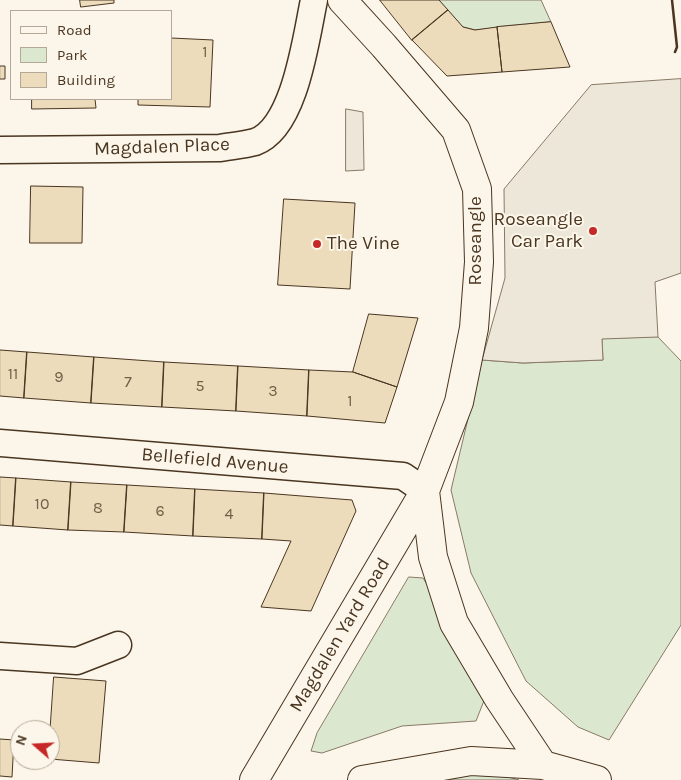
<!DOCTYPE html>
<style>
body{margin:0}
#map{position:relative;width:681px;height:780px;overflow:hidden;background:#fbf6e9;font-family:Karla,sans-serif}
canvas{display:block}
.legend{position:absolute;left:10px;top:10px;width:162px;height:90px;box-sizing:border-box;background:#fbf6e9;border:1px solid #b4a999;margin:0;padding:6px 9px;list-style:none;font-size:15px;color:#4a3520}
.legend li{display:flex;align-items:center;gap:10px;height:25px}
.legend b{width:25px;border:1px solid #b4a999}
.north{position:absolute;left:10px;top:720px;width:50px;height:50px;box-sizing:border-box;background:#fbf6e9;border:1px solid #b4a999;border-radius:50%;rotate:289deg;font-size:14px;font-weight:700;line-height:20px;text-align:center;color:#4a3520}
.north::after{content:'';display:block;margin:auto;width:18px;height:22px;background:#c62828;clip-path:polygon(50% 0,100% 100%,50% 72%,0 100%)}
</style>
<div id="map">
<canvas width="681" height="780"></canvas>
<ul class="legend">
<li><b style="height:6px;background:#fbf6e9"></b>Road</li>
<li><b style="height:14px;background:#dce7d0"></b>Park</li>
<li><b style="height:14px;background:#ecdcbc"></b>Building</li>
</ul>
<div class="north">N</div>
</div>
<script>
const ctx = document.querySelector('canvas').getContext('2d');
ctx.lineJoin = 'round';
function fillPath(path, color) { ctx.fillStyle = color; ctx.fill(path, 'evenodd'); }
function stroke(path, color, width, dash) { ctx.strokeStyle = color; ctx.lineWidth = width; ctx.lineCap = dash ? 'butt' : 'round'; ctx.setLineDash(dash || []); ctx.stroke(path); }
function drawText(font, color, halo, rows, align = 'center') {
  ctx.font = font + ' Karla,sans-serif'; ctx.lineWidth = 4; ctx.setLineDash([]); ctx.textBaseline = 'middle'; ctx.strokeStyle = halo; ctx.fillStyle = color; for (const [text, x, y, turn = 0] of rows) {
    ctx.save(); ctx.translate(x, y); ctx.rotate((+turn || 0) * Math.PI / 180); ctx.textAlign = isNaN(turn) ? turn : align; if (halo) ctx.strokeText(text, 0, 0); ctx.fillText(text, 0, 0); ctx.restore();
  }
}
const green = new Path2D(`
 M439 0H541L551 22 475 30 463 27Z
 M658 337 681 361V625L609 740 578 727 526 681 471 573 451 490 482 360 523 363 603 360 602 339Z
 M409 577 423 578 434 595 450 644 485 698 476 721 402 726 322 753 311 751 317 733Z
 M487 771 519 780H397Z`);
fillPath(green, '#dce7d0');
stroke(green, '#887966', 1);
const parking = new Path2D(`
 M681 79V273L655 282 658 337 602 339 603 360 523 363 482 360 505 278 504 189 591 85Z
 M346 109 363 112 364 170 346 171Z`);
fillPath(parking, '#ede7d9');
stroke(parking, '#887966', 1);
const building = new Path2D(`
 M80 0H114V3L81 7Z
 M380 0H439L448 10 412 40Z
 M448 10 463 27 475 30 497 27 502 72 447 76 412 40Z
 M551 22 570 67 502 72 497 27Z
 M171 38 213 40 210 107 138 105V99H171Z
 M0 66H5V79H0Z
 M32 99H95L96 108 32 109Z
 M31 186 83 187 82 243H30Z
 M284 199 355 203 350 289 278 285Z
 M369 314 418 318 397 387 353 372Z
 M0 350 27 352 24 398 0 396Z
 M27 352 94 357 91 403 24 398Z
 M94 357 164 362 162 407 91 403Z
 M164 362 238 366 236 411 162 407Z
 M238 366 309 370 307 416 236 411Z
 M309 370 353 372 397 387 385 423 307 416Z
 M0 477 16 478 13 526 0 525Z
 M16 478 71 482 68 530 13 526Z
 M71 482 127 485 124 532 68 530Z
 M127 485 195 489 193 536 124 532Z
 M195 489 264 493 262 539 193 536Z
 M264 493 352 500 356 511 311 611 261 607 291 541 262 539Z
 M54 677 106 681 99 763 50 759V730Z
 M0 739 14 740 12 777 0 776Z`);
fillPath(building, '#ecdcbc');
stroke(building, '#4a3520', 1);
const street = new Path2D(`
 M0 150 220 148C231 146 244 145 255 142 295 128 306 38 314 0
 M0 443 403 476 425 491
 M0 656 77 661 118 645`);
const secondary = new Path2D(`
 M425 491 433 557 454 623 499 699 543 765
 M254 780 425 491 459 402 474 328 479 262 477 189 456 130 384 46 342 0
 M362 780 471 761 543 765 597 780`);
stroke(street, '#4a3520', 29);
stroke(secondary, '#4a3520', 30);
stroke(street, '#fbf6e9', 26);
stroke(secondary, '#fbf6e9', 28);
stroke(new Path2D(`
 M672 0 677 47 675 52`), '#4a3520', 2.5);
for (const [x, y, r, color] of [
 [593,231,5,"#c62828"],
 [317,244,5,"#c62828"]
]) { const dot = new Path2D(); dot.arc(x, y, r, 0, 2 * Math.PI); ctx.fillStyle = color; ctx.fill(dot); stroke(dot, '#fbf6e9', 2); }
drawText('16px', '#725f47', null, [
 ["1",205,52],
 ["11",13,374],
 ["9",59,377],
 ["7",128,382],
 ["5",200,386],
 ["3",273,391],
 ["1",350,401],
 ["10",42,504],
 ["8",98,508],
 ["6",160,511],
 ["4",229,514]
]);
drawText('19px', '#4a3520', '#fbf6e9', [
 ["Magdalen Place",162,147,-2],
 ["Roseangle",476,241,-90],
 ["Bellefield Avenue",215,461,5],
 ["Magdalen Yard Road",340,635,-59]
]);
drawText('19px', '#4a3520', '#fbf6e9', [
 ["Roseangle",583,220],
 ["Car Park",583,242],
 ["The Vine",327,244,"left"]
], 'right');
</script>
